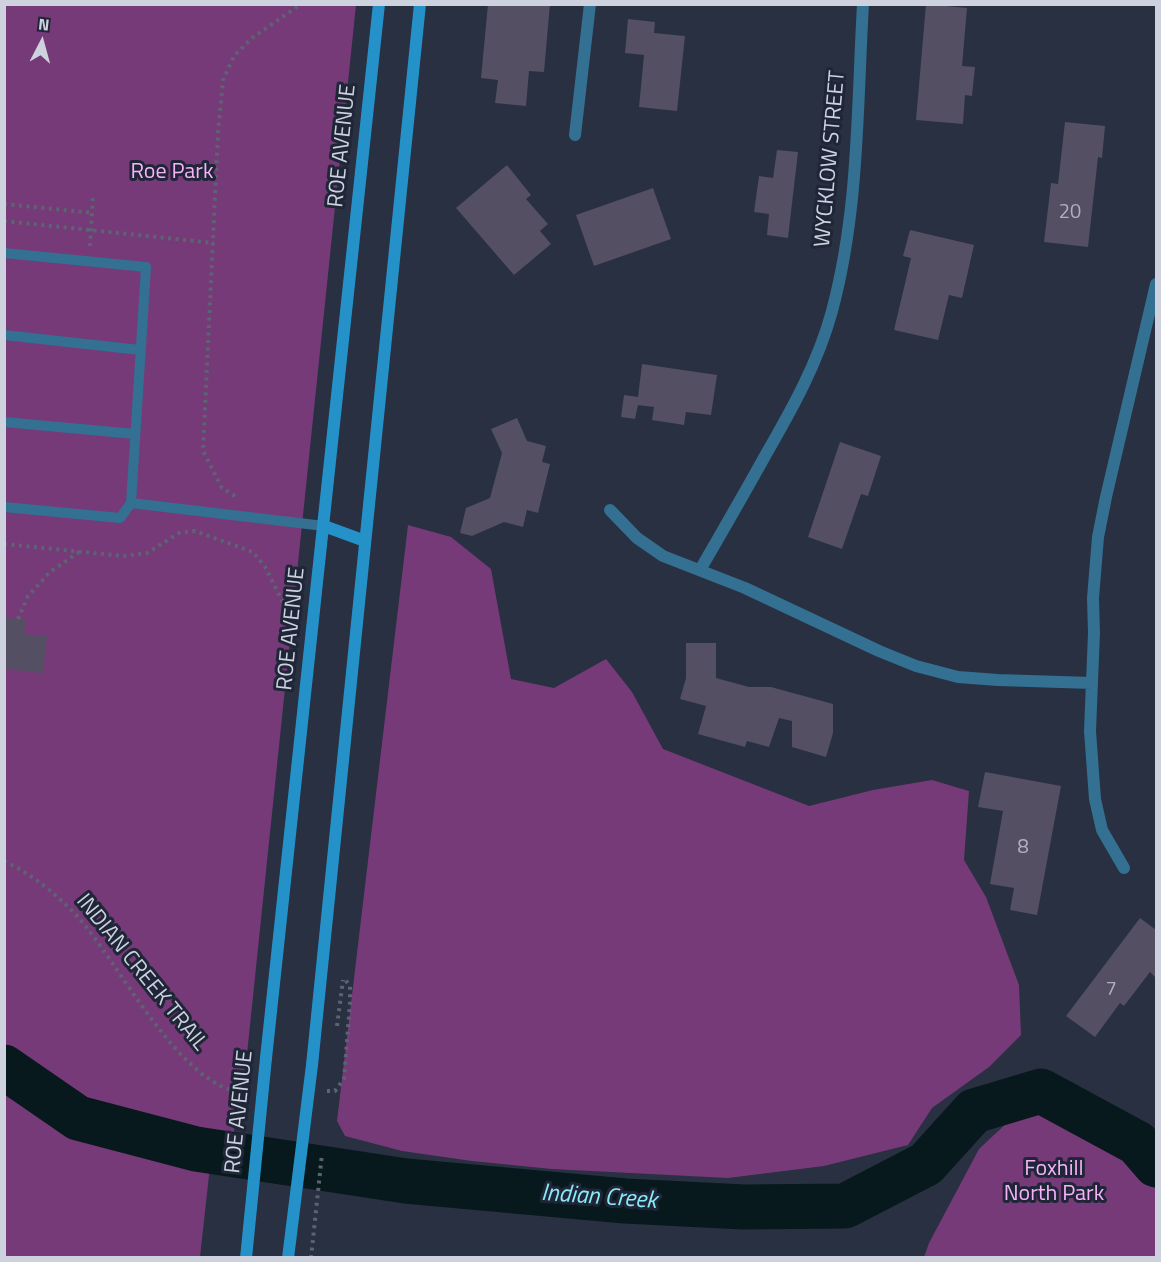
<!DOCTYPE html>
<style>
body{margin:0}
#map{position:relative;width:1161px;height:1262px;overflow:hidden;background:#283041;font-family:"Titillium Web",sans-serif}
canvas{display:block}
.frame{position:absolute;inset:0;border:6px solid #cdd2de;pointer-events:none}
.north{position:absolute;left:12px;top:12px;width:60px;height:60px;-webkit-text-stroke:4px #1f2637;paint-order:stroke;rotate:6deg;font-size:16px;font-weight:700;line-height:24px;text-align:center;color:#cdd2de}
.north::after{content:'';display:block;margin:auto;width:21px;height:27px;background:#cdd2de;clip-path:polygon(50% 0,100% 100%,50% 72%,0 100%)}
</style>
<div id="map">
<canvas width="1161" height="1262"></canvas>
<div class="frame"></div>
<div class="north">N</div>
</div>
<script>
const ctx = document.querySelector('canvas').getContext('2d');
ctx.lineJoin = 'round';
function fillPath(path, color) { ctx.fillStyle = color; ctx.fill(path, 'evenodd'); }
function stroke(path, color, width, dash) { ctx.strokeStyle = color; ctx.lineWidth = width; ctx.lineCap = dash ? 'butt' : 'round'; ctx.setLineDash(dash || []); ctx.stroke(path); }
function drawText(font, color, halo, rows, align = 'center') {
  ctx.font = font + ' "Titillium Web",sans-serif'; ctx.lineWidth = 6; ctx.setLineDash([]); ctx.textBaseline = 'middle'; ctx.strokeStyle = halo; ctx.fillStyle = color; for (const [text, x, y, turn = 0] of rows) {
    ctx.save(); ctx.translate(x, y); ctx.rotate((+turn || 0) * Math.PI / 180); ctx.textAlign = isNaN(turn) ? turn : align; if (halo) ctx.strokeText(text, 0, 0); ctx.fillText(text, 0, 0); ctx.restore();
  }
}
fillPath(new Path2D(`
 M5 5H356L247 1054 233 1136 214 1130 200 1257 5 1258Z
 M408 525 451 537 491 569 511 679 554 688 606 659 632 692 663 749 809 806 873 790 932 780 969 791 964 860 986 897 1019 985 1021 1035 989 1067 932 1108 908 1145 824 1166 728 1178 552 1169 472 1161 402 1151 345 1136 337 1121Z
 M1041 1091 1137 1143 1156 1165V1257H924L929 1243 979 1149Z`), '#763a79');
stroke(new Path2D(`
 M4 1067 78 1118 196 1149 406 1181 625 1201 744 1207 845 1206 926 1164 974 1111 1041 1091 1137 1143 1156 1165`), '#07191c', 45);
fillPath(new Path2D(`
 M488 4H550L544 72 529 71 526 106 495 103 498 80 481 78Z
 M926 4 967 8 962 66 975 67 972 96 965 95 963 124 916 120Z
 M628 19 655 22 654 33 685 36 677 111 639 107 644 55 625 53Z
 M1065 122 1105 126 1102 158 1098 157 1088 247 1044 242 1051 183 1058 184Z
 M777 150 798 152 788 238 767 235 769 214 754 212 759 176 773 178Z
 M507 165 531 195 526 199 548 224 540 231 551 244 514 275 456 208Z
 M653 188 671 239 594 266 576 215Z
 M910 230 974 245 962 298 949 295 938 340 894 330 911 258 903 256Z
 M642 364 717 375 711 415 686 412 684 425 652 420 654 407 638 405 635 419 621 417 624 395 638 397Z
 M517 418 527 441 546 446 542 462 550 464 538 513 527 510 523 527 504 522 472 536 460 533 466 508 490 498 502 453 491 429Z
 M840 442 881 456 868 496 861 494 842 549 808 537Z
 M4 618 26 619 24 634 47 636 43 673 4 669Z
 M686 643H716V678L749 687H771L833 704V733L826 757 792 747V721L779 718 769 747 747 741 745 747 698 734 706 706 680 699 686 678Z
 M985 772 1061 786 1037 915 1010 910 1014 888 990 884 1003 811 978 807Z
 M1140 918 1156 930V978L1150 972 1124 1006 1120 1003 1095 1037 1066 1016Z`), '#544f63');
stroke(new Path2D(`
 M4 204 93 213
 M4 221 214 243
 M90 246 93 196
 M235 496 222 488 203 451 218 133 223 80 234 56 252 38 301 4
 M4 544 124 556 147 553 179 533 195 531 253 552 265 567 292 620
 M18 619 28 596 50 572 79 552
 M4 861C32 874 56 894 77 916 117 959 182 1092 245 1092
 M337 1026 343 980
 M327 1091H335L344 1079 350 1003V986L344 978`), '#5c6372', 4, [3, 4.5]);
stroke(new Path2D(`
 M4 253 146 267 131 503
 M4 335 140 350
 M4 422 135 434
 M4 507 120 518 131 503 324 526`), '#337092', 10);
stroke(new Path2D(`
 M575 135 590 4
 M610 510 637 538 663 556 745 588 879 651 916 666 958 677 998 680 1092 683
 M700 570C722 532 744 494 765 456 792 409 818 363 832 311 859 211 857 108 863 4
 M1124 868 1102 830 1095 799 1090 731 1094 633 1093 598 1098 537 1106 497 1156 284`), '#337092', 12);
stroke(new Path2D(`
 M324 526 365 541
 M266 1058 379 4
 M312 1065 420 4`), '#2492c9', 12);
stroke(new Path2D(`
 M311 1258 322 1154`), '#5c6372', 4, [3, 4.5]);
stroke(new Path2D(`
 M246 1258 266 1058
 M288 1258 312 1065`), '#2492c9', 12);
drawText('20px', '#afb1bf', null, [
 ["20",1070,213],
 ["8",1023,848],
 ["7",1111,990]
]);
drawText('22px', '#cdd2de', '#1f2637', [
 ["ROE AVENUE",343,146,-84],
 ["WYCKLOW STREET",831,159,-85],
 ["ROE AVENUE",292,629,-84],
 ["INDIAN CREEK TRAIL",141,973,51],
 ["ROE AVENUE",240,1112,-84]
]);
drawText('22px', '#f7b2fa', '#1f2637', [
 ["Roe Park",172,173],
 ["Foxhill",1054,1170],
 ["North Park",1054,1195]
]);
drawText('italic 24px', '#8beaf8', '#1f2637', [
 ["Indian Creek",599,1198,4]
]);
</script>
